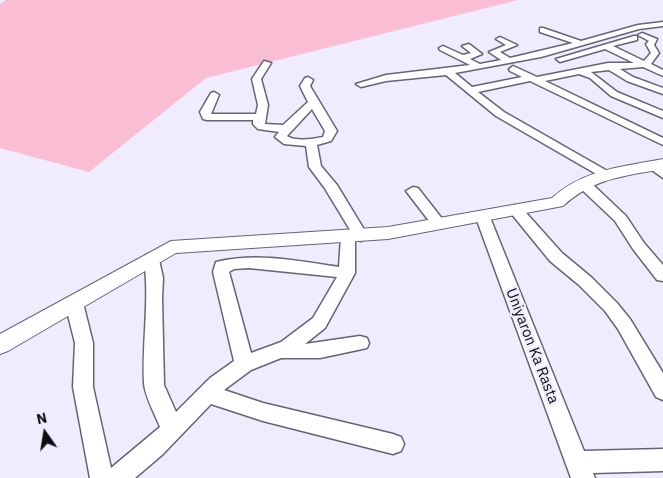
<!DOCTYPE html>
<style>
body{margin:0}
#map{position:relative;width:663px;height:478px;overflow:hidden;background:#f0ebfd;font-family:"IBM Plex Sans",sans-serif}
canvas{display:block}
.north{position:absolute;left:20px;top:408px;width:50px;height:50px;-webkit-text-stroke:4px #f0ebfd;paint-order:stroke;rotate:347deg;font-size:14px;font-weight:700;line-height:20px;text-align:center;color:#0e0c13}
.north::after{content:'';display:block;margin:auto;width:18px;height:22px;background:#0e0c13;clip-path:polygon(50% 0,100% 100%,50% 72%,0 100%)}
</style>
<div id="map">
<canvas width="663" height="478"></canvas>
<div class="north">N</div>
</div>
<script>
const ctx = document.querySelector('canvas').getContext('2d');
ctx.lineJoin = 'round';
function fillPath(path, color) { ctx.fillStyle = color; ctx.fill(path, 'evenodd'); }
function stroke(path, color, width, dash) { ctx.strokeStyle = color; ctx.lineWidth = width; ctx.lineCap = dash ? 'butt' : 'round'; ctx.setLineDash(dash || []); ctx.stroke(path); }
function drawText(font, color, halo, rows, align = 'center') {
  ctx.font = font + ' "IBM Plex Sans",sans-serif'; ctx.lineWidth = 4.5; ctx.setLineDash([]); ctx.textBaseline = 'middle'; ctx.strokeStyle = halo; ctx.fillStyle = color; for (const [text, x, y, turn = 0] of rows) {
    ctx.save(); ctx.translate(x, y); ctx.rotate((+turn || 0) * Math.PI / 180); ctx.textAlign = isNaN(turn) ? turn : align; if (halo) ctx.strokeText(text, 0, 0); ctx.fillText(text, 0, 0); ctx.restore();
  }
}
fillPath(new Path2D(`
 M6 0H518L206 78 89 172 0 148V4Z`), '#fabed4');
const minor = new Path2D(`
 M663 22V26L639 29 541 57 455 73 472 87 522 77 510 71 509 69 513 66 537 77 608 63H634L605 49 560 62 556 59 634 36H637V40L613 46 644 61 651 53 646 44 649 41 638 35 642 33 657 39 654 45 659 53 651 64 663 70V76L643 67 620 69 633 77 663 88V94L627 81 609 70 591 72 617 92 663 111V118L611 96 590 78 579 74 545 81 663 138V145L530 81 478 92 504 112 609 172 611 175 609 178 605 179 496 116 446 75 386 81 361 87 356 84 386 75 470 65 440 50 439 48 443 46 463 55 471 53 462 46 469 44 482 54 470 59 480 64 501 60 489 52 506 45 496 39 500 37 517 45 500 52 510 58 573 43 540 32V28H543L581 41 638 25Z
 M264 61 271 63 261 79 268 105 265 124 283 125 308 102 300 86 305 78 308 77 313 80 310 86 337 131 331 141 317 145 321 166 337 185 368 236 361 241 355 239V273L325 328 305 344 360 336 367 338 369 343 367 348 320 358H281L251 370 224 390 263 403 393 434 401 437 404 444 401 451 393 454 263 421 211 404 163 454 135 478H90L73 387 75 343 65 303 68 299 74 297 80 299 83 303 93 343V387L111 468 160 427C155 414 145 397 144 383 142 343 150 299 144 259L146 255H158L163 278 162 298 164 385 176 412 210 378 234 361 213 272 216 262C256 252 299 261 339 267L341 237 343 234 352 233 324 187 309 167 306 146 284 144 275 137 279 132 258 129 253 124V120H207L203 119 200 112 211 93 214 92 219 95 211 114H256L258 105 252 79ZM312 109 325 131 323 137C312 139 297 142 287 136ZM249 268 337 277 313 318 281 342 251 353 229 272 234 269Z
 M655 164 663 168V178L649 168Z
 M583 179 588 180 626 216 644 243 663 265V281L657 280 633 249 615 221 578 186 577 183Z
 M413 187 418 188 443 220 445 223 443 226H433L406 191Z
 M515 205 520 206 562 253 591 277 617 303 630 319 663 373V400L656 397 618 329 605 311 579 285 550 261 510 212 508 209Z
 M482 211 489 215 584 451 663 449V471L593 473 595 478H571L475 215Z`);
const tertiary = new Path2D(`
 M663 159V169C625 176 593 178 563 206L388 239 176 253 8 351 0 354V334L171 241 388 227 552 198C584 169 622 167 663 159Z`);
stroke(minor, '#686275', 3);
stroke(tertiary, '#686275', 2);
fillPath(minor, '#fff');
fillPath(tertiary, '#fff');
drawText('15px', '#0e0c13', '#f0ebfd', [
 ["Uniyaron Ka Rasta",532,346,69]
]);
</script>
